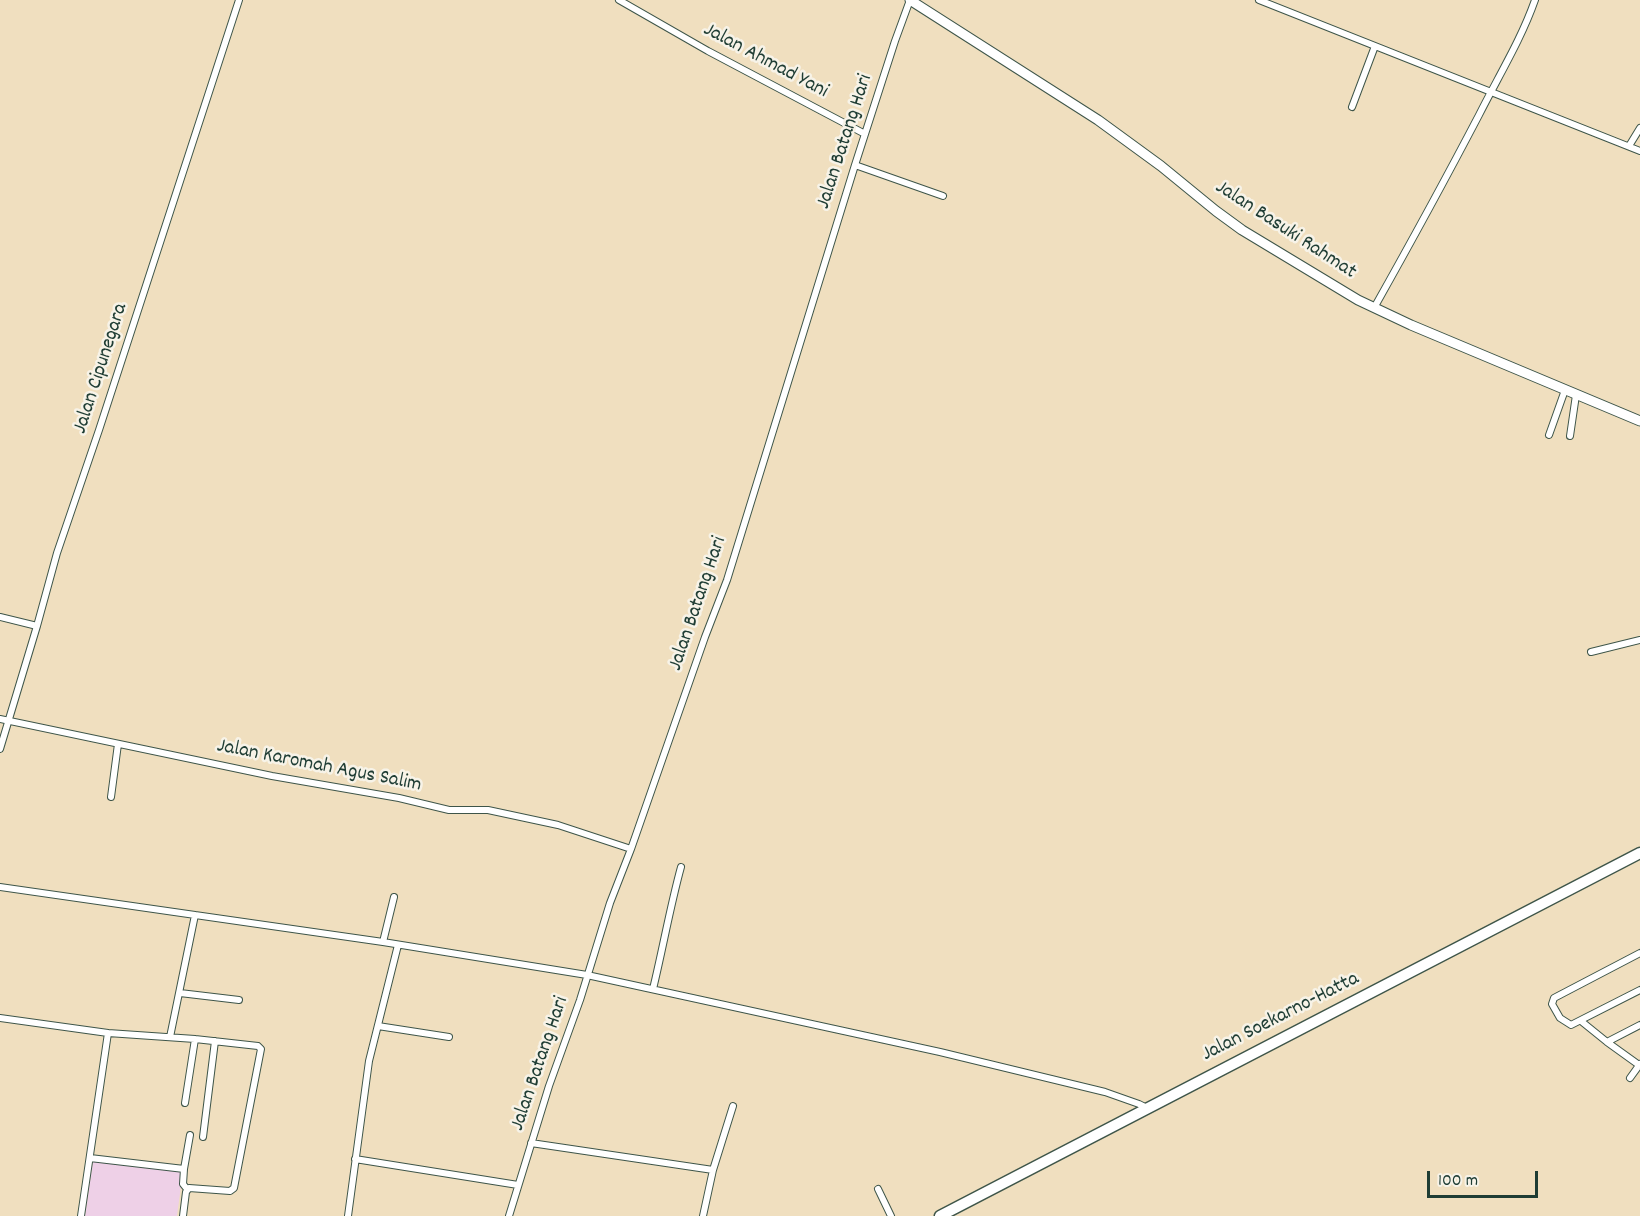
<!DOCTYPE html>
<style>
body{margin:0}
#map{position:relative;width:1640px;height:1216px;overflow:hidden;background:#f0dfbf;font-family:Dekko,sans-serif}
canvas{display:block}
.scale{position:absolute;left:1427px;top:1171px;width:111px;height:27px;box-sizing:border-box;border:3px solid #1f3d34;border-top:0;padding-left:8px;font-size:18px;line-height:21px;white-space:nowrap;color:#1f3d34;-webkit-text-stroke:4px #f7f3e8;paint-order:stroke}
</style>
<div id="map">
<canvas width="1640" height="1216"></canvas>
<div class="scale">100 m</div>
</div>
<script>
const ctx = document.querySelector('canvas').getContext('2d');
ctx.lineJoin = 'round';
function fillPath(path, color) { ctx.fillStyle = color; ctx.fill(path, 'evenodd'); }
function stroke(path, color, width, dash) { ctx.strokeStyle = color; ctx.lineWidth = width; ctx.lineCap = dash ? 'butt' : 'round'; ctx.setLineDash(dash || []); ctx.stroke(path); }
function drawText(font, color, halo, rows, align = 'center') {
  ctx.font = font + ' Dekko,sans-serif'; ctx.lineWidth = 5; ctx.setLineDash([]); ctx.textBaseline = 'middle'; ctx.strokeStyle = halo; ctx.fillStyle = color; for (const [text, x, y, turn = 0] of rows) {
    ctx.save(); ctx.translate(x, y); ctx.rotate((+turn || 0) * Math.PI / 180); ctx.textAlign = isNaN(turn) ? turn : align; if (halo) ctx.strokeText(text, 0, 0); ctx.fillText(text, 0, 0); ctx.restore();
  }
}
fillPath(new Path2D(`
 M93 1161 183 1171 177 1216H85Z`), '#eed0e7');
const minor = new Path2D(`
 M619 0 708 51 865 134
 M1259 0 1640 151
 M1352 107 1375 46
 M1629 146 1640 128
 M855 165 943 196
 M1374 308C1410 244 1445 180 1479 115 1498 77 1521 40 1535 0
 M1549 435 1565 390
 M1570 436 1576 395
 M0 617 37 626
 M1591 652 1640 640
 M0 719 272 776 399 798 449 810H488L558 825 631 849
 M0 749 37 626 57 553 99 430 239 0
 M111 797 118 744
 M0 887 383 942 587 975 940 1052 1105 1092 1139 1104 1147 1108
 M383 942 394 897
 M1640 953 1554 998 1552 1004 1560 1018 1571 1025 1640 990
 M653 989C663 948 670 907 681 867
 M180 993 239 1000
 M0 1018 108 1033 195 1039 258 1046 261 1049 234 1188 230 1191 189 1188 186 1192 183 1216
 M1581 1021 1607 1042 1640 1025
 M378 1026 449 1037
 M170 1037 195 915
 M1607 1042 1639 1065
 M1630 1078 1640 1064
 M185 1103 195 1039
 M203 1137 215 1041
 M531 1143 713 1170
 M90 1158 184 1169 183 1184 187 1189
 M355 1159 518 1185
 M184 1169 190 1135
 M878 1189 891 1216
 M81 1216 108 1033
 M348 1216 369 1061 398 945
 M509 1216 549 1086 580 1000 610 903 631 849 705 637 727 580 855 165 895 41 910 0
 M703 1216 713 1170 733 1106`);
const secondary = new Path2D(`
 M910 0 1098 120 1161 166 1216 211 1242 230 1358 300 1411 325 1640 421`);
const primary = new Path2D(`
 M940 1216 1640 853`);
stroke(minor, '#3e5549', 8);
stroke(secondary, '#3e5549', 11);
stroke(primary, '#3e5549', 13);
stroke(minor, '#fff', 6);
stroke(secondary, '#fff', 9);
stroke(primary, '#fff', 10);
drawText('21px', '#1f3d34', '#f7f3e8', [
 ["Jalan Ahmad Yani",765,62,28],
 ["Jalan Batang Hari",846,142,-72],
 ["Jalan Basuki Rahmat",1285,231,33],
 ["Jalan Cipunegara",102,369,-72],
 ["Jalan Batang Hari",699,604,-71],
 ["Jalan Karomah Agus Salim",319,767,11],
 ["Jalan Soekarno-Hatta",1281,1018,-27],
 ["Jalan Batang Hari",541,1064,-71]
]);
</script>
